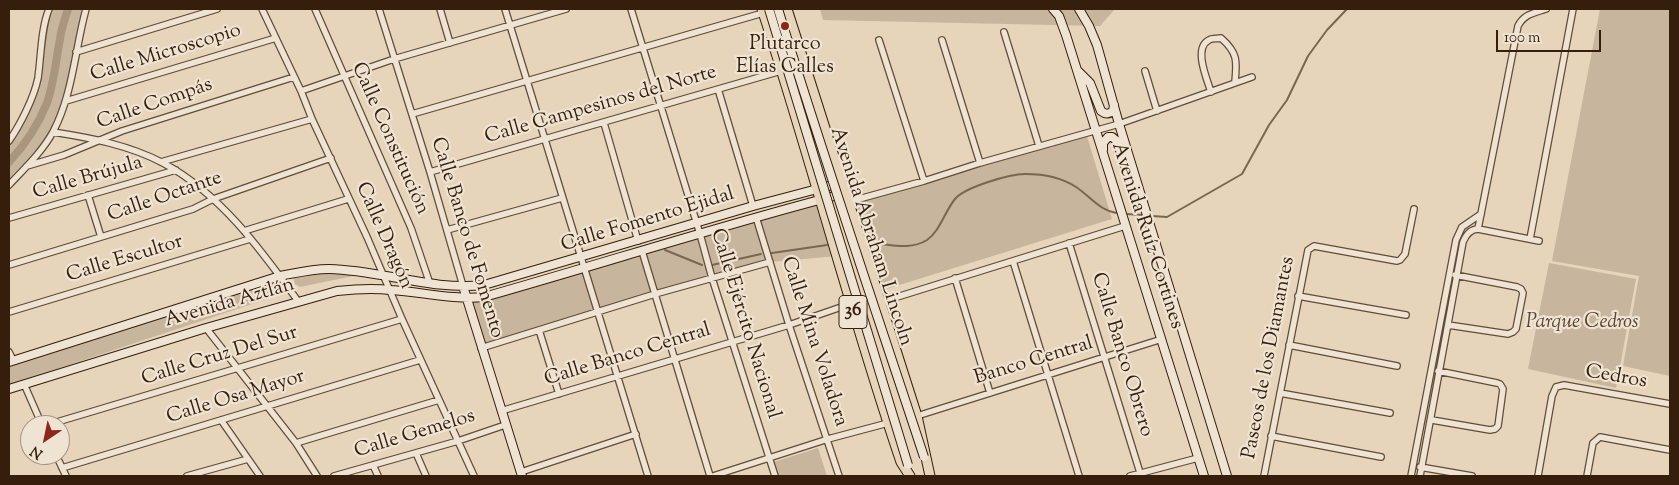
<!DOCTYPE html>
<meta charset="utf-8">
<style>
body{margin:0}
#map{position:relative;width:1679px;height:485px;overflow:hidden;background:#e6d4bb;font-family:"Sorts Mill Goudy",serif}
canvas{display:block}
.frame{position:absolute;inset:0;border:10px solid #351e0b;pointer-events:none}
.north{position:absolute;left:20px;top:415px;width:50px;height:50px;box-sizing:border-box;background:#efe3d3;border:1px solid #a59483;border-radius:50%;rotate:214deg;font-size:14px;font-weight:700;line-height:20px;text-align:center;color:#351e0b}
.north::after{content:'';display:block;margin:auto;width:18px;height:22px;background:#8f2418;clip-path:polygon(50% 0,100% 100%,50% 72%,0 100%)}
.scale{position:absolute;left:1496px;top:30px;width:105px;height:22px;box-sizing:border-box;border:2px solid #351e0b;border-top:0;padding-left:6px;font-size:15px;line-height:18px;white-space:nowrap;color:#351e0b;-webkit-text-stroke:4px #efe3d3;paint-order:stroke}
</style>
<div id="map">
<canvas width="1679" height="485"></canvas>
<div class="frame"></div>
<div class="north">N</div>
<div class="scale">100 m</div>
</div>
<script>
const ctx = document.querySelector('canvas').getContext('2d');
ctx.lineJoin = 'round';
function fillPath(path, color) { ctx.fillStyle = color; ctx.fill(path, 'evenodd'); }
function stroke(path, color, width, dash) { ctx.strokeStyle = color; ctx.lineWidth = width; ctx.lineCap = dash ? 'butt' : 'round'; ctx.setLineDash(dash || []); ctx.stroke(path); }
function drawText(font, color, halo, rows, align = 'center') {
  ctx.font = font + ' "Sorts Mill Goudy",serif'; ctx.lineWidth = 4.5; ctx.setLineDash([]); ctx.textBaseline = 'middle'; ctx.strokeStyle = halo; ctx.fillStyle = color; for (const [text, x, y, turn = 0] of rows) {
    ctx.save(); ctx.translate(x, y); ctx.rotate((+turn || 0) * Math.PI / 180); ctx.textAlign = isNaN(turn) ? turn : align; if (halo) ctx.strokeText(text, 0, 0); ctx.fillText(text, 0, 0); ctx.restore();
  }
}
fillPath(new Path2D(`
 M50 9H86L66 101 53 132 9 185V141L34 93Z
 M820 9H1115L1100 26 823 20Z
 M1600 9H1670V376L1623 366 1639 276 1552 261Z
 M1086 133 1112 219 880 291 851 205Z
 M820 200 837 256 770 262 481 348 467 299Z
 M1549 263 1636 279 1616 388 1528 369Z
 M321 272 358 275 300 287 295 284 293 275Z
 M266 281 274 284 277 288 275 292 267 299 9 385V367L21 362Z
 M818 448 827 476H777L774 462Z`), '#c8b59d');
stroke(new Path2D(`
 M1126 214 1143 215
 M1152 216 1167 217 1242 174 1269 125 1287 100 1308 56 1327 30 1347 9
 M871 243C890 244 909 251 927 240 940 231 945 211 955 199 965 187 1010 174 1025 174 1044 174 1061 177 1076 187 1091 197 1100 211 1117 213
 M665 250 702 265
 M772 253 827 245
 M712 265 761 254`), '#7b6651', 2);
stroke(new Path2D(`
 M9 162C25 145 38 125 47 103 54 83 56 60 60 39 61 29 65 19 68 9`), '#aa967f', 8);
const street = new Path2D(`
 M262 9 301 91 312 119 367 237 402 319 474 476
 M315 9 411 228 430 284
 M379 9 430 172 463 286
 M440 9 450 43
 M505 9 648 476
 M631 9 700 234 712 278 775 476
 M1004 32 1039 146
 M879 40 924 181
 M942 40 980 163
 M76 52 217 9
 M1145 71 1157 111
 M718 89 753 206
 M301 91 394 59 566 9
 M1211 92C1207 79 1193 48 1209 40 1212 38 1217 39 1221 38 1238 53 1237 61 1235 82
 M66 101 276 38
 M412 114 763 13
 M604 123 638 241
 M53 132C91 138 129 145 163 163 220 193 261 250 298 301
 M9 141C20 125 34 98 38 78 41 57 41 28 49 9
 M161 162 312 119
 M27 166 64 155 122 131 294 77
 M430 172 781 71
 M9 185C24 169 42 152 53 132 73 94 75 49 86 9
 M88 195 101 237
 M848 202 924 181 980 163 1119 124 1252 77
 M756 217 789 325 839 476
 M9 218 176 170
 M1478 229 1518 26C1524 14 1534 13 1546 9
 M447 230 562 198
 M244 231 348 199
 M1530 239 1573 9
 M1069 243 1141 476
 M642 251 710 476
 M1013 261 1079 476
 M9 265 193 209 213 199 331 158
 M955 278 990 393
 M1298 296 1406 315
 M881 302 1125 226
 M9 312 250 239
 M1448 325 1508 334 1513 332 1516 329 1523 293 1521 289 1517 287 1455 275
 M206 328 296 443 317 476
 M539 330 559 394
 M1289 345 1397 366
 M481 348 655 294 770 262
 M9 352 13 360
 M24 384 42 425
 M1280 393 1390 413
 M501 411 789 325 850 304
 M917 416 1162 339
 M221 420 260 476
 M1432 420 1490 430 1495 429 1498 426 1503 389 1500 384 1497 383 1438 371
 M47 425 402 319
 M1271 436 1381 457
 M296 443 439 400
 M416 453 426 476
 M56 455 66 476
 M373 465 378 476
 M1420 467 1472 476
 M62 468 420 360
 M521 472 636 434
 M187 476 248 459
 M334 476 458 441 505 425
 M713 476 828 439 888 423
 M1130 476 1198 458
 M1264 476 1308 250 1314 246 1397 261 1400 260 1405 254 1414 209
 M1411 476 1456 240 1462 227 1481 214
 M1420 476 1463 242C1466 235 1470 229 1478 229L1539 241
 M1538 476 1552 396 1556 387 1564 385 1670 404
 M1587 476 1593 443 1600 437 1670 450`);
const secondary = new Path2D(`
 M1053 9 1059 16 1066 35 1204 476
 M1079 9 1089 26 1097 45 1119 124 1227 476
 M1078 71 1090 83 1101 111C1105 114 1108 115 1113 111L1114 105
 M1103 150V143L1108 137H1112L1117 141 1130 181 1138 192
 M463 286 522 476
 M9 362 280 276C296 273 312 269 329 269 381 270 432 291 484 285L753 206 840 183
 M9 389 206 328 337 291C355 289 374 288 391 290 422 292 453 300 484 297 604 263 722 225 842 194`);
const primary = new Path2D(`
 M762 9C811 159 850 312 901 462L910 476
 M787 9 917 416 930 476`);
stroke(street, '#614c37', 8);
stroke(secondary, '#351e0b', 10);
stroke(primary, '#351e0b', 11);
stroke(street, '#efe3d3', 5.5);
stroke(secondary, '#efe3d3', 8);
stroke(primary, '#e6d4bb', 9);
const secondaryBridge = new Path2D(`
 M769 9C816 161 861 313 908 465
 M778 9C824 159 875 308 924 457`);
stroke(secondaryBridge, '#351e0b', 10, []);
stroke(secondaryBridge, '#efe3d3', 8);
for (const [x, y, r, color] of [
 [785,26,5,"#8f2418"]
]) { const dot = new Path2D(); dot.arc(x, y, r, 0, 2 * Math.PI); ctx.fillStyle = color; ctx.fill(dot); stroke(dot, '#efe3d3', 2); }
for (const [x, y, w] of [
 [853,312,28]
]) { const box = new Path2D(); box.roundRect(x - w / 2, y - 16.5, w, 33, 4); ctx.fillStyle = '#efe3d3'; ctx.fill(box); stroke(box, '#351e0b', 1); }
drawText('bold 19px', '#351e0b', null, [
 ["36",853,312]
]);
drawText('20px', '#351e0b', '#efe3d3', [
 ["Plutarco",785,46],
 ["Elías Calles",785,69]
]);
drawText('20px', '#351e0b', '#efe3d3', [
 ["Calle Microscopio",166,54,-17],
 ["Calle Compás",155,105,-19],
 ["Calle Campesinos del Norte",601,106,-16],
 ["Calle Constitución",389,139,66],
 ["Calle Brújula",88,179,-16],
 ["Calle Octante",165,198,-19],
 ["Calle Fomento Ejidal",648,221,-17],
 ["Calle Dragón",383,236,66],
 ["Avenida Ruíz Cortines",1146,236,72],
 ["Avenida Abraham Lincoln",870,237,72],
 ["Calle Banco de Fomento",466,238,73],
 ["Calle Escultor",125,260,-17],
 ["Avenida Aztlán",230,304,-16],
 ["Calle Ejército Nacional",744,324,73],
 ["Calle Mina Voladora",813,342,72],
 ["Calle Banco Obrero",1121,355,73],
 ["Calle Banco Central",628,356,-17],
 ["Calle Cruz Del Sur",220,357,-17],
 ["Paseos de los Diamantes",1270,358,-79],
 ["Banco Central",1034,362,-17],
 ["Cedros",1616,378,10],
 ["Calle Osa Mayor",236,398,-17],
 ["Calle Gemelos",415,435,-17]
]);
drawText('italic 20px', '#5a4430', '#efe3d3', [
 ["Parque Cedros",1582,324]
]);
</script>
